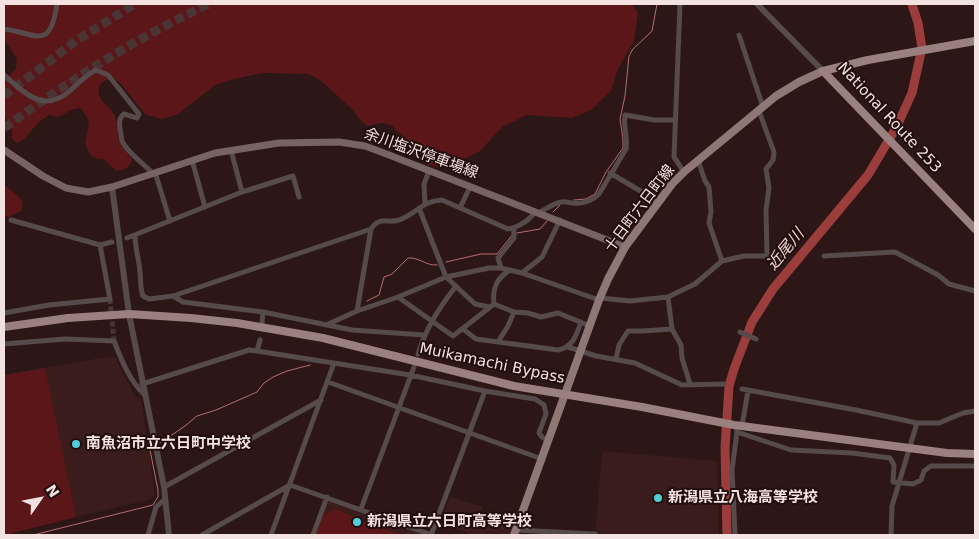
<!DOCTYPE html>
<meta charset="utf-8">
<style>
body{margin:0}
#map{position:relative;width:979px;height:539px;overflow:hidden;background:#2c1716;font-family:"DejaVu Sans",sans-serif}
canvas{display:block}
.frame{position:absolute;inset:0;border:5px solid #f2e2e0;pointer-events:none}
.north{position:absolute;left:15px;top:474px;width:50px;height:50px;-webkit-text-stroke:4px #220e0d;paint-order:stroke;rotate:57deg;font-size:14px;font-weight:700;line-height:20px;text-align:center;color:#f2e2e0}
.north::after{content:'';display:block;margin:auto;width:18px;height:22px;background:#f2e2e0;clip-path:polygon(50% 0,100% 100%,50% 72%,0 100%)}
</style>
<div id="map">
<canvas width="979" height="539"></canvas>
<div class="frame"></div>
<div class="north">N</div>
</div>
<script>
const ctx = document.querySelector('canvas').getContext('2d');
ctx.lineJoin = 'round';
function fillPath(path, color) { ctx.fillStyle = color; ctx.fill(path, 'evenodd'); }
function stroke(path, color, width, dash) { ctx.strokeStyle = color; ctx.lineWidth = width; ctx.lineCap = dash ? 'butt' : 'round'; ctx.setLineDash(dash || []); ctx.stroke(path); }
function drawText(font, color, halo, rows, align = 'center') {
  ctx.font = font + ' "DejaVu Sans","Noto Sans JP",sans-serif'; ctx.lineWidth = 4; ctx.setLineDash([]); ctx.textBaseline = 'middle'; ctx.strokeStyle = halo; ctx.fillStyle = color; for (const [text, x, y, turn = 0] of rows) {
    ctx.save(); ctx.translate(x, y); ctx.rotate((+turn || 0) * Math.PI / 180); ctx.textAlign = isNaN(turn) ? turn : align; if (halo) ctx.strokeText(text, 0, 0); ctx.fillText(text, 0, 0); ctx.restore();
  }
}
fillPath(new Path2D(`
 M111 356 116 358 134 395 141 399 155 494 151 499 4 535V375Z
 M602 451 717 461 719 535H595Z
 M450 496 482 507 479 516 513 529 511 535H473L441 522Z
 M327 497 432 535H313Z`), '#391c1b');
fillPath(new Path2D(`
 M4 4H632L638 13 634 41 618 69 611 91 591 110 572 118 527 115 502 127 480 151 456 163 439 168 428 164 419 152 391 125 381 123 368 126 362 122 352 109 320 80 309 74 263 73 229 80 214 86 178 114 163 119 146 115 119 82 114 78C107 80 101 80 99 88 96 100 109 105 114 114 118 122 117 131 119 140 121 148 129 152 132 160 129 168 125 170 116 171L104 159C92 161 90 154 85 144 88 128 93 123 81 108L73 109 58 117 49 115 39 122 23 140 17 143 12 139V126L4 116V80L16 69 17 59 4 39Z
 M4 185 16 194 23 202 21 211 9 217 4 216Z
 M45 368 76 517 4 535V375Z
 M336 509 372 525 403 535H316L323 515Z`), '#5b1619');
stroke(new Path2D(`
 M574 200 586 199 595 194 606 172 623 148V139L620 119 625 96 629 56 633 49 652 31 657 4
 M553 212 560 205
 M517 233 540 229 547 221
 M446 262 481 254H497L513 234
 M367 301 379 295 384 277 392 274 408 258C419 257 426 266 437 265
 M160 443 185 426 197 416 216 410 257 392 264 383 273 377 287 371 310 365
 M33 535 153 505 158 497V490L149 445H150`), '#b56e6e', 1);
stroke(new Path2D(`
 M727 535 725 448 729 386 734 369 752 322 773 289 868 175 896 128 912 93 922 48 918 23 912 4`), '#9b3d3d', 9);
stroke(new Path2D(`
 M110 299 114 341`), '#4a3534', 5, [5, 2.5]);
stroke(new Path2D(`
 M4 96 77 40 135 4
 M4 128C69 81 136 38 209 4`), '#4a3534', 9, [9, 4.5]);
stroke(new Path2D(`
 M680 4 674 157 684 172
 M4 29C36 33 50 52 57 4
 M739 35 763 107
 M4 75C26 94 44 114 71 90 79 82 86 75 96 70L108 75 139 114 137 118 124 114C119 118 119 122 120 129 121 132 121 137 122 141 127 153 144 163 152 173
 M759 111 774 152 773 160 766 169 769 188 766 210 767 256
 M192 160 205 207
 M698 160 705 181 709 187 711 212 709 223 722 261
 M155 172 170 221
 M610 173 659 202
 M242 192 293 176 299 197
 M425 203 424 184 429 171
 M419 208 446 277 475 304 489 307
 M460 208 470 187
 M540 212C546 209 554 203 561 202 566 201 569 203 573 203 583 204 592 201 599 194L626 149C628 137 623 126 625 115L654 120H675
 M11 220 100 245 112 242
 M135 235C135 248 139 259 140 272 141 280 140 288 143 296L149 299 173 296 371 229
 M127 238 242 192 231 150
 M824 256 895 252 938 275 949 284 975 291
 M501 268 498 258 514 238V228
 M522 273 542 257 560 220
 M173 296 183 302 263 312 352 330 424 335
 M398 297 453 336 494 304 514 312 508 326 498 342
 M668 297 672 329 681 345 682 358 690 384
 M600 298 630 301 668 297 695 284 722 261 744 256H784
 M494 304C492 288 497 278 510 270
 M357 311 371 229C381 215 386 224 399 220 417 214 421 201 442 200L508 229C517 228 532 219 535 211
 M514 312 528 313 541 317 558 313 590 326
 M4 313 49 305 110 299 100 245
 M262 324 263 312
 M326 325 357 311 398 297 446 277 489 268H501L522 273 599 300
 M463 329 476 339 558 350C573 347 576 336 581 322
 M740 332 756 339
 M4 344 65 339 114 341C121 359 130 382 145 395
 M568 347 596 356 635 363 682 385 724 384
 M257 351 260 340
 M418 354C426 328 439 308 456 286
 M616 359 619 345 628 331H643L672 329
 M328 382 542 459
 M142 384 249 350 257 351 410 375 485 391 535 399 544 405 546 414 539 433 542 437 548 441
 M742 389 856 410 917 423H939L963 413 975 411
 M736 426 737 432 791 450 852 453 890 458 894 465 893 482 913 484 921 480 924 471 931 466H975
 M742 426 748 391
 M164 487 321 400
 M361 509 414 367
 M516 530 595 534V535
 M148 535 156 507 165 499
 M202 535 290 485 432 535
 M271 535 334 363
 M313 535 327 497
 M431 535 485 391
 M735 535 732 470 737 432
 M891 535 892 506 917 423`), '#564a4a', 5);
stroke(new Path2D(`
 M757 4 823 71
 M112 187 129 314 164 487 169 535`), '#564a4a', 6);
stroke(new Path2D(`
 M4 150 43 176 66 188 88 192 112 187 215 153 279 143 339 142 365 146 389 155 625 247`), '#766362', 7);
stroke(new Path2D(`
 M514 535 599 300 608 279 625 247 672 184 684 172 776 96 799 82 823 71`), '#8e7775', 8);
stroke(new Path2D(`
 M975 41 868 60 823 71 975 229
 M4 327 68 318 129 314 191 318 237 323 323 338 514 386 642 407 734 425 947 453 975 454`), '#9a807e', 8);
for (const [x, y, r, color] of [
 [76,444,5,"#52ccd6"],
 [658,498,5,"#52ccd6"],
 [357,522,5,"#52ccd6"]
]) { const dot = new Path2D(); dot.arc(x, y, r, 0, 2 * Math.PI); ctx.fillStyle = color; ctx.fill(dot); stroke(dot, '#220e0d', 2); }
drawText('15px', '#f2e2e0', '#220e0d', [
 ["National Route 253",889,118,47],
 ["余川塩沢停車場線",421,154,20],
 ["十日町六日町線",640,209,-53],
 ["Muikamachi Bypass",492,364,12]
]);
drawText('bold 15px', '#f2e2e0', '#220e0d', [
 ["南魚沼市立六日町中学校",86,444],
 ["新潟県立八海高等学校",668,498],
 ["新潟県立六日町高等学校",367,522]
], 'left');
drawText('italic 16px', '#efd3d1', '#220e0d', [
 ["近尾川",786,250,-50]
]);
</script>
